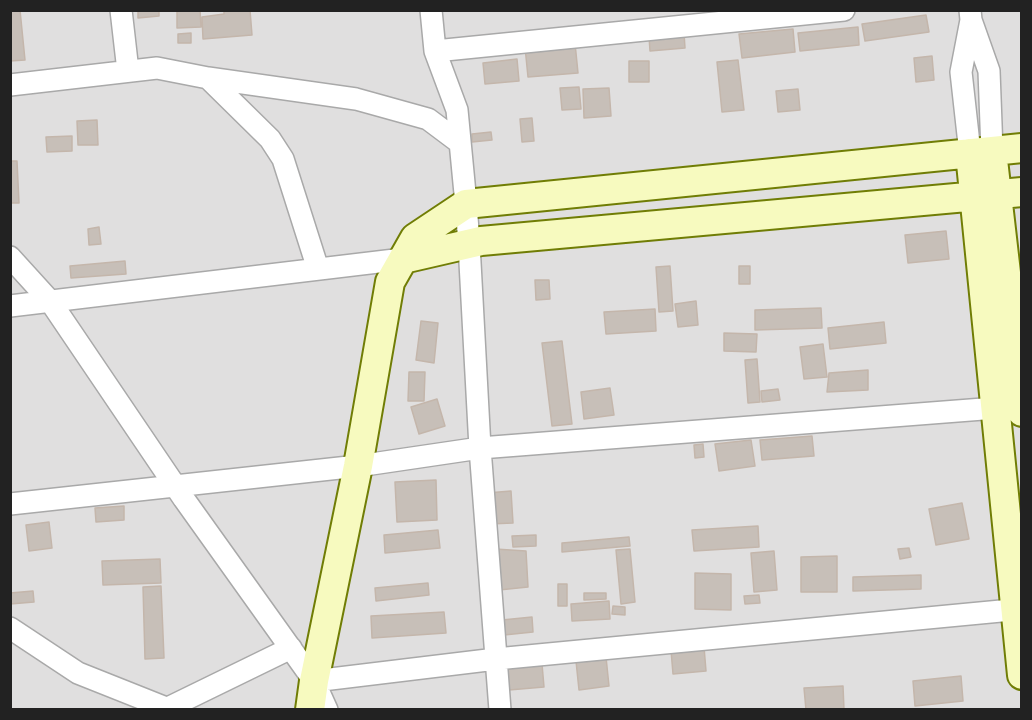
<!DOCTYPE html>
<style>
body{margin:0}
#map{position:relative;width:1032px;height:720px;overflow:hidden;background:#f2efe9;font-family:Commissioner,sans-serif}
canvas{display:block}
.frame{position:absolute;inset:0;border:12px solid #222;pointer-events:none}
</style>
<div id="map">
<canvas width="1032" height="720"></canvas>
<div class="frame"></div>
</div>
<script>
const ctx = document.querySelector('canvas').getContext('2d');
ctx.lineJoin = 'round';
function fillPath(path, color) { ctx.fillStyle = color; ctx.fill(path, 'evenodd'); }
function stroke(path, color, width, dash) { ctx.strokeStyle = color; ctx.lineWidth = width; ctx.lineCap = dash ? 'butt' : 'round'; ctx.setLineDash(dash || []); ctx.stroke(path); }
fillPath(new Path2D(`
 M11 11H1021V709H11Z`), '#e0dfdf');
const building = new Path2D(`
 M10 10H20L25 60 10 61Z
 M138 10H159V16L138 18Z
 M177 10H200L201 27 177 28Z
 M224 10H250L252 35 203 39 202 17 224 14Z
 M926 15 929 32 865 41 862 24Z
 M858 27 859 45 800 51 798 33Z
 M793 29 795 52 742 58 739 34Z
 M191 33V43H178V34Z
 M684 33 685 48 650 51 649 36Z
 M575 43 578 73 528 77 525 47Z
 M932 56 934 80 916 82 914 58Z
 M517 59 519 81 485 84 483 63Z
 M738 60 744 110 722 112 717 62Z
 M629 61H649V82H629Z
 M579 87 581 109 562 110 560 88Z
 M609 88 611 116 584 118 583 89Z
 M798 89 800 110 778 112 776 91Z
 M532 118 534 141 522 142 520 119Z
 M97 120 98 145H78L77 121Z
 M491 132 492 140 472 142V134Z
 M72 136V151L47 152 46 137Z
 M10 161H17L19 203H10Z
 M99 227 101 244 89 245 88 229Z
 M946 231 949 259 908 263 905 235Z
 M125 261 126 274 71 278 70 266Z
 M670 266 673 311 659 312 656 267Z
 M739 266H750V284H739Z
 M535 280H549L550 299 536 300Z
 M696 301 698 325 678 327 675 304Z
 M821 308 822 328 755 330V310Z
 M655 309 656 331 606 334 604 312Z
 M421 321 438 323 434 363 416 360Z
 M884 322 886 343 830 349 828 328Z
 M724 333 757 334 756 352 724 351Z
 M562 341 572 424 552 426 542 343Z
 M823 344 827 377 804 379 800 347Z
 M757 359 760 402 748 403 745 360Z
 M868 370V390L827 392 829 373Z
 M409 372H425L424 401H408Z
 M610 388 614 415 584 419 581 392Z
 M778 389 780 400 762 402 761 391Z
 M437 399 445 426 419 434 411 407Z
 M812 436 814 456 762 460 760 440Z
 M751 440 755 466 719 471 715 444Z
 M703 444 704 457 695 458 694 445Z
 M436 480 437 520 397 522 395 482Z
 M511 491 513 523 489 524 487 493Z
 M962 503 969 539 936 545 929 509Z
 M124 506V520L96 522 95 508Z
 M49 522 52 548 29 551 26 525Z
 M758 526 759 547 694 551 692 530Z
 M438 530 440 548 385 553 384 535Z
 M536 535V546L513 547 512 536Z
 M629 537 630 546 562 552V543Z
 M909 548 911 557 900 559 898 549Z
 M495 549 526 551 528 587 499 590Z
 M630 549 635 602 621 604 616 550Z
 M774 551 777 590 754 592 751 553Z
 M837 556V592H801V557Z
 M160 559 161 583 103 585 102 561Z
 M695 573 731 574V610L695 609Z
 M921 575V589L853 591V577Z
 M428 583 429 595 376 601 375 588Z
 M558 584H567V606H558Z
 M161 586 164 658 145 659 143 587Z
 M33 591 34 602 10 604V593Z
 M584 593H606V599L584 600Z
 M759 595 760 603 745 604 744 596Z
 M609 601 610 619 572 621 571 604Z
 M613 606 625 607V615L612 614Z
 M444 612 446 633 372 638 371 616Z
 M532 617 533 632 504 635 502 620Z
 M704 647 706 671 673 674 671 650Z
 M606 657 609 686 579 690 576 661Z
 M542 664 544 687 509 690 507 667Z
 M961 676 963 701 915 706 913 681Z
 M843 686 844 710H806L804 688Z`);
fillPath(building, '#c7bfb8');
stroke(building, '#c4b6ab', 1.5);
const street = new Path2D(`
 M121 10 128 71
 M431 10 435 51 457 110 466 204 469 244 480 448 500 710
 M970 10 971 20 989 71 992 151
 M435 51 844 10
 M208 78 270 139 283 159 318 269
 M10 85 157 68 208 78 356 99 428 119 460 143
 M970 153 961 72 971 20
 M10 257 50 301 184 499 314 681 327 710
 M10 306 403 259
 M10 504 358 466 480 448 1009 407
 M10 628 78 673 171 710
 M314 681 496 659 1022 609
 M168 708 291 648`);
const secondary = new Path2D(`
 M992 151 1022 412
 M970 153 1022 675
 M403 259 481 241 1022 192
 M310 710 314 681 358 466 390 282 415 238 466 204 1022 148`);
stroke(street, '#a9a9a9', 24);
stroke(secondary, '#707d05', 32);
stroke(street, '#fff', 21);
stroke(secondary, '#f7fabf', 28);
</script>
